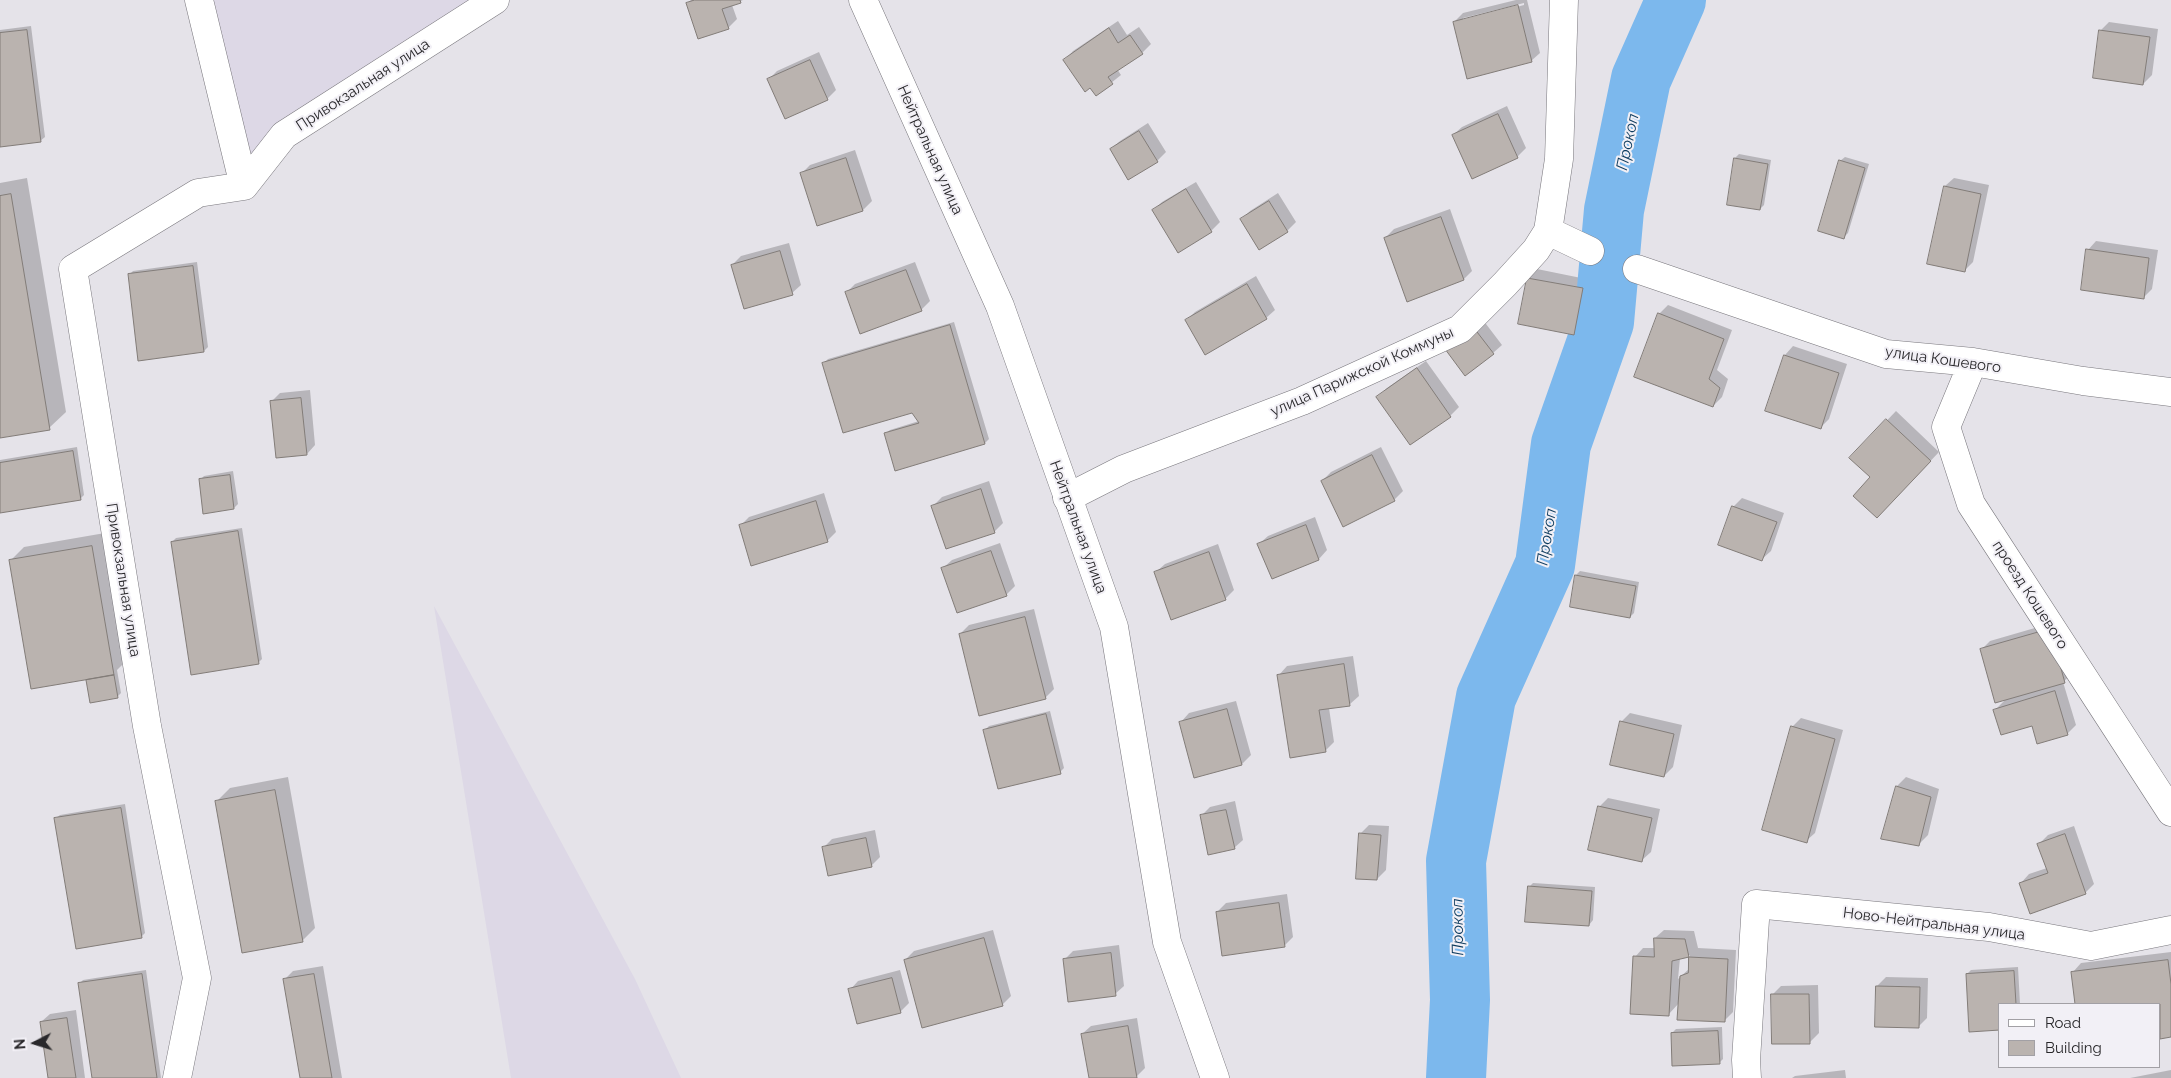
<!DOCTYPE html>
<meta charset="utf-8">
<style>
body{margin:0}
#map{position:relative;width:2171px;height:1078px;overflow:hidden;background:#e5e3e9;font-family:Raleway,sans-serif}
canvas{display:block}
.legend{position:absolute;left:1998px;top:1003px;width:162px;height:65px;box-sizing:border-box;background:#f2f0f6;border:1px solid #a2a0a5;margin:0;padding:6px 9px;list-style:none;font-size:15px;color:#29282b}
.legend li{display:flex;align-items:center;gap:10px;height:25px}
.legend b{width:25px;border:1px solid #a2a0a5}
.north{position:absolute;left:10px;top:1018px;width:50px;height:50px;-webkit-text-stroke:4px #f2f0f6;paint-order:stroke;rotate:265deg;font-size:14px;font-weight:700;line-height:20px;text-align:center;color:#29282b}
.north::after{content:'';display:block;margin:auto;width:18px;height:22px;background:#29282b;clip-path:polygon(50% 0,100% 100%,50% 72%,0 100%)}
</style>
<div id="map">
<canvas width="2171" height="1078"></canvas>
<ul class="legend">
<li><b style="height:6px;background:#fff"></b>Road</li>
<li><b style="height:14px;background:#bab3af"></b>Building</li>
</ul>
<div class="north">N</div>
</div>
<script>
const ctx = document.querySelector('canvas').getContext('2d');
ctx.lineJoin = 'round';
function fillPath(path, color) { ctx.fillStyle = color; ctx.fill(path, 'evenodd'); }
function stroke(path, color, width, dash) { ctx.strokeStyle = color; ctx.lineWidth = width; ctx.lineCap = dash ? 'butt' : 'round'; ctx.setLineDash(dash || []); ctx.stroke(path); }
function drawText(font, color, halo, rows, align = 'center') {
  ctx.font = font + ' Raleway,sans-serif'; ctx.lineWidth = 4; ctx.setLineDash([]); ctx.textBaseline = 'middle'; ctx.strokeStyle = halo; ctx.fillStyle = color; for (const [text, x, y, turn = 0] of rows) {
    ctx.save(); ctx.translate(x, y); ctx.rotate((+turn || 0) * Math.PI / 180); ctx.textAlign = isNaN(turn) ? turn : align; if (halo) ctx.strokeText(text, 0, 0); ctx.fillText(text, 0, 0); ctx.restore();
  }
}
fillPath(new Path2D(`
 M199 0H495L284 135 244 186Z
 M434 606 635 979 681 1078H511Z`), '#ddd8e6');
fillPath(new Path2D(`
 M691 0H743L732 5 737 19 728 28 688 3Z
 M1516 0H1527L1540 53 1531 61 1454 22 1463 13ZM1524 3V5L1463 21V18Z
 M1118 21 1127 35 1139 27 1151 44 1142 53 1117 69 1121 75 1096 95 1065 60 1073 51Z
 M2109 22 2158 29 2152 75 2143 84 2100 31Z
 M31 26 45 137 40 141 0 146V30Z
 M819 52 836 90 827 99 768 80 777 71Z
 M1507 106 1526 148 1517 157 1453 135 1462 127Z
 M1148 123 1166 152 1157 161 1129 178 1111 149 1120 141Z
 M855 150 872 201 863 210 818 224 801 174 810 165Z
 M1739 154 1771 160 1764 205 1760 209 1735 158Z
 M1845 157 1869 164 1848 233 1844 237 1840 161Z
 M27 178 66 412 49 428 0 437V183Z
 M1954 178 1989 185 1973 262 1964 271 1945 186Z
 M1196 182 1220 222 1211 231 1154 210 1162 202Z
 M1278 193 1296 222 1287 231 1241 220 1250 211Z
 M1450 209 1472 271 1464 279 1385 238 1394 229Z
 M2096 241 2158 250 2152 289 2143 298 2088 250Z
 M789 243 801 285 792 293 732 265 741 256Z
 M197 262 208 347 204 351 129 275 133 271Z
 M915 262 930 301 921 310 846 293 855 284Z
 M1537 269 1591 280 1582 325 1574 334 1529 278Z
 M1256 276 1275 310 1266 318 1187 320 1195 312Z
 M1668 305 1732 330 1717 370 1728 379 1722 397 1713 406 1659 314Z
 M1483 320 1502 345 1493 353 1447 349Z
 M954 322 989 439 985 443 896 469 885 434 890 430 919 421 912 412 824 363 828 359Z
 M1793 346 1847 364 1829 419 1820 428 1785 355Z
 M1426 361 1459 407 1450 416 1378 397 1387 388Z
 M310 390 315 445 307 454 272 401 280 393Z
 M1896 411 1939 452 1886 508 1872 477 1851 458Z
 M77 447 84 495 80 499 0 512V460Z
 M1381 447 1403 491 1394 500 1322 481 1331 472Z
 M233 471 238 504 234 508 200 480 204 476Z
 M989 481 1003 523 994 532 933 506 942 497Z
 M824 493 836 532 827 541 740 526 749 517Z
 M1742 498 1784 513 1771 551 1762 559 1733 507Z
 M1315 517 1327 550 1319 559 1272 577 1259 544 1268 536Z
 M242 528 262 659 258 663 172 542 176 538Z
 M105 533 126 661 117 670 121 693 117 697 87 680 90 678 11 560 24 547Z
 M1000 543 1015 586 1006 595 943 568 952 560Z
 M1218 544 1234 590 1225 599 1156 572 1165 564Z
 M1580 571 1639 582 1634 613 1630 617 1571 606 1576 575Z
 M1034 609 1054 689 1045 698 960 634 969 625Z
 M2059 621 2073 673 2063 682 2076 725 2067 734 2032 724 1995 710 2007 698 1981 650 1990 641Z
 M1353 656 1359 696 1350 704 1329 708 1334 742 1325 751 1279 675 1287 666Z
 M1236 701 1251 755 1242 764 1194 776 1181 722 1189 713Z
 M1050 711 1064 768 1060 772 985 730 989 726Z
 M1630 713 1682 725 1673 767 1664 776 1621 722Z
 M1801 718 1843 730 1815 833 1806 841 1792 727Z
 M288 777 315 928 302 941 217 801 230 788Z
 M1906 777 1939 789 1928 835 1919 844 1883 838 1897 786Z
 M1608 798 1660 809 1651 852 1642 860 1599 807Z
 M1235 801 1243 840 1234 848 1201 816 1210 807Z
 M125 804 145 933 141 937 55 819 60 815Z
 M1369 825 1389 826 1386 870 1377 879 1360 834Z
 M2074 826 2094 884 2085 893 2021 883 2029 874 2047 868 2039 844 2048 835Z
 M875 830 880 857 871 866 823 848 832 839Z
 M1533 883 1595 887 1593 920 1589 925 1529 887Z
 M1287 894 1293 937 1284 946 1217 912 1226 903Z
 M993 930 1011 996 1002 1005 905 960 914 951Z
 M1664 930 1694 931 1698 948 1736 950 1733 1012 1724 1021 1679 1003 1668 1015 1635 957 1643 948H1655V938ZM1690 955V968L1678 979 1680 958Z
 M1119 945 1124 986 1115 994 1064 960 1073 951Z
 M2171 952V1036L2160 1037V1004H2077L2073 972 2081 963Z
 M323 966 342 1078H301L284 980 293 971Z
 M2018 967 2020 1004H2000L1967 974 1971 970Z
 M146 970 161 1078H93L79 984 83 980Z
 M900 970 909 1003 900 1012 850 990 858 981Z
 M1886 977 1928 978 1927 1018 1919 1026 1877 986Z
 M1818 985 1819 1033 1810 1042 1772 995 1781 986Z
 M76 1010 85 1078H49L41 1022 50 1014Z
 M1137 1018 1145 1068 1136 1077 1090 1078 1082 1034 1091 1026Z
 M1722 1027 1723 1059 1719 1063 1672 1033 1676 1029Z
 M1845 1070 1846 1078H1792L1795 1076Z
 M2171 1070V1078H2130Z`), '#0003');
stroke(new Path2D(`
 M1456 1078 1460 1000 1456 861 1486 697 1545 565 1561 444 1604 322 1614 210 1641 79 1676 0`), '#7cb8ed', 60);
const building = new Path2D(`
 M695 0H740L741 3 722 9 729 29 698 39 686 3Z
 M1518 5 1532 62 1467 79 1453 22Z
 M1109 28 1118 43 1130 35 1143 54 1108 77 1113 84 1096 96 1090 88 1085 92 1063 60Z
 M27 30 41 142 0 147V33Z
 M2099 30 2150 37 2143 85 2093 78Z
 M810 60 828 100 785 119 767 79Z
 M1498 114 1518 158 1472 179 1452 135Z
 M1139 131 1158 162 1128 180 1110 149Z
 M846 158 863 211 817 226 800 173Z
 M1734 158 1768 164 1760 210 1727 205Z
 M1839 160 1865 168 1844 239 1818 231Z
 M1944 186 1981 194 1965 272 1927 264Z
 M1186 189 1212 232 1178 253 1152 210Z
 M11 194 50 430 0 438V196Z
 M1269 201 1288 232 1259 250 1240 219Z
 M1441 217 1464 280 1407 302 1384 238Z
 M2086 249 2149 258 2144 299 2081 290Z
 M780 251 793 295 744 309 731 265Z
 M193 266 204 352 138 361 128 274Z
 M906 270 922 311 860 334 845 292Z
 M1527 278 1583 288 1574 335 1518 324Z
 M1247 284 1267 319 1205 355 1185 320Z
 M1658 313 1724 339 1709 379 1720 388 1713 407 1634 377Z
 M950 325 985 444 895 471 884 433 919 423 912 413 843 433 822 363Z
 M1474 328 1494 354 1465 376 1445 349Z
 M1784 355 1839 373 1821 429 1765 411Z
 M1417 368 1451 417 1410 445 1376 397Z
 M301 398 307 455 276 458 270 401Z
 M1886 419 1931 461 1877 518 1853 496 1870 477 1849 458Z
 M73 451 81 500 0 513V463Z
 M1372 455 1395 501 1343 527 1321 481Z
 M230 475 234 509 203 514 199 479Z
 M981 489 995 533 946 549 931 506Z
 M816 501 828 542 751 566 739 525Z
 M1732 506 1777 522 1762 561 1718 545Z
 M1306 525 1319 560 1272 579 1257 544Z
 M238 531 259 664 191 675 171 542Z
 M92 546 114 675 31 689 9 560Z
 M991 551 1007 596 957 613 941 568Z
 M1209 552 1226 600 1171 620 1154 572Z
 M1575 575 1636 586 1630 618 1570 607Z
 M1025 617 1046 699 979 716 959 634Z
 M2050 629 2065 683 1995 703 1980 649Z
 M1344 664 1350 706 1319 710 1326 752 1290 758 1277 675Z
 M114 675 118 698 90 703 86 680Z
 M2055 691 2068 735 2037 744 2032 726 2001 735 1993 710Z
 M1227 709 1242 765 1194 778 1179 722Z
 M1046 714 1061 774 998 789 983 730Z
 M1620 721 1674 734 1664 777 1610 765Z
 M1791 726 1835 739 1807 843 1762 830Z
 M1896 786 1931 797 1919 846 1881 839Z
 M275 790 303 942 242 953 215 801Z
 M1598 806 1652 818 1642 862 1588 850Z
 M121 808 142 938 76 949 54 818Z
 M1226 810 1235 849 1208 855 1200 815Z
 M1359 833 1381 835 1377 880 1356 879Z
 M2065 834 2086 894 2030 914 2019 883 2048 873 2037 844Z
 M866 838 872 867 828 876 822 847Z
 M1528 886 1592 891 1589 926 1525 922Z
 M1279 903 1285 947 1222 956 1216 912Z
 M984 938 1003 1006 922 1028 904 960Z
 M1654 938 1685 939 1689 957 1672 961 1669 1016 1630 1014 1633 956 1654 957Z
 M1111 953 1116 996 1068 1002 1063 959Z
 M1689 957 1728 959 1725 1022 1677 1020 1680 976 1688 973Z
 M2168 960 2171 984V1037L2160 1039V1004H2075L2071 972Z
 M2014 971 2016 1004H2000V1030L1969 1032 1966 974Z
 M142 974 157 1078H92L78 983Z
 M314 974 332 1078H300L283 979Z
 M892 978 901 1013 857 1024 848 989Z
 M1876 986 1920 987 1919 1028 1875 1027Z
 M1771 994H1809L1810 1044H1772Z
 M67 1018 76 1078H48L40 1022Z
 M1128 1026 1137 1078H1089L1081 1034Z
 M1718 1031 1720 1064 1672 1066 1671 1033Z`);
fillPath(building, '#bab3af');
stroke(building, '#827c78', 1);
const street = new Path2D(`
 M199 0 244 186
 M1548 231 1590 251
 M1637 269 1886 354 1973 362 2083 381 2171 392
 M1973 362 1946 427 1971 504 2171 812
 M1067 498 1124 469 1302 401 1460 329 1505 284 1536 250 1548 231 1559 159 1564 0
 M177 1078 197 978 147 726 73 269 198 193 244 186 284 135 495 0
 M1747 1078 1746 1060 1756 904 1989 927 2091 946 2171 930`);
const secondary = new Path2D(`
 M863 0 1000 306 1114 627 1167 942 1215 1078`);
stroke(street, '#79777d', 29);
stroke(secondary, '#79777d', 29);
stroke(street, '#fff', 28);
stroke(secondary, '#fff', 28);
drawText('15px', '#29282b', '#f2f0f6', [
 ["Привокзальная улица",363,85,-33],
 ["Нейтральная улица",930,150,66],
 ["улица Кошевого",1943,360,8],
 ["улица Парижской Коммуны",1362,372,-24],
 ["Нейтральная улица",1078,527,70],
 ["Привокзальная улица",123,580,81],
 ["проезд Кошевого",2030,595,57],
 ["Ново-Нейтральная улица",1934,924,7]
]);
drawText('italic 16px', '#0c3a5d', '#f2f0f6', [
 ["Прокоп",1628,142,-78],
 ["Прокоп",1547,537,-81],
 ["Прокоп",1458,927,-91]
]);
</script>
